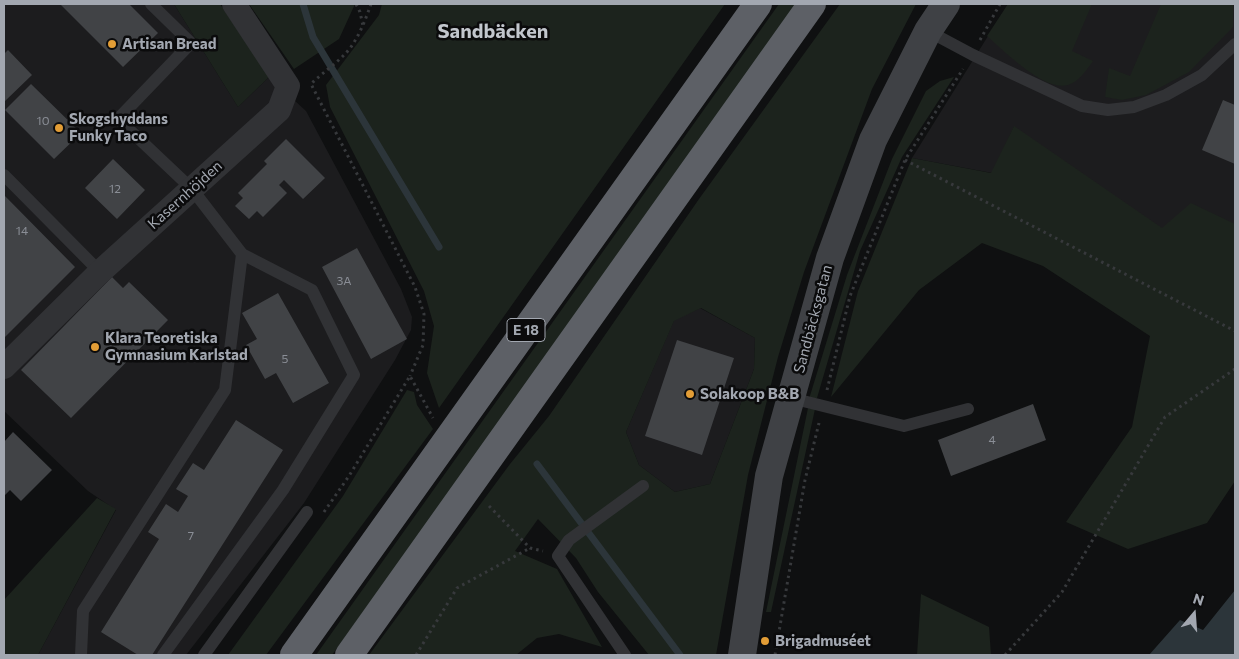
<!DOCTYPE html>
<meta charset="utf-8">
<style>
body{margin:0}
#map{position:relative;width:1239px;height:659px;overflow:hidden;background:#0f1011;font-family:Commissioner,sans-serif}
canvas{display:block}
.frame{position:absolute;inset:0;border:5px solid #a2a7b0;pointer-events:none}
.north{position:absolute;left:1169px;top:589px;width:50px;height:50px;-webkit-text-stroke:4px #0b0b0c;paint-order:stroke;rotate:18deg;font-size:14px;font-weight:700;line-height:20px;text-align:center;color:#a2a7b0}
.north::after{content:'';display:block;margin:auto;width:18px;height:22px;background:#a2a7b0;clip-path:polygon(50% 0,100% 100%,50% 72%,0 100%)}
</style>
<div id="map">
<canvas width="1239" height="659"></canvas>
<div class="frame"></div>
<div class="north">N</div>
</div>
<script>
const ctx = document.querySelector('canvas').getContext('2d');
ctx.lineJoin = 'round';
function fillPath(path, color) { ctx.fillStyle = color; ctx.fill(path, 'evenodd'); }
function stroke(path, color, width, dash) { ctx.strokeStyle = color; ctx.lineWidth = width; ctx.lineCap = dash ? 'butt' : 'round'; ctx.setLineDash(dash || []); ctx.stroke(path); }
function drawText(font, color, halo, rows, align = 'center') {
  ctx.font = font + ' Commissioner,sans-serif'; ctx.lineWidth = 5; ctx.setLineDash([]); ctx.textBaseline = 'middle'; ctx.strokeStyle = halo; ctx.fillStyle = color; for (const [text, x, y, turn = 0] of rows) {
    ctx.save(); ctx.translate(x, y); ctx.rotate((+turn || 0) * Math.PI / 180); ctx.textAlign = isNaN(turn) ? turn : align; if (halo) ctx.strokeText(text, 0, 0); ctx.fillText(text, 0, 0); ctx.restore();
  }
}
fillPath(new Path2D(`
 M4 4H174L238 107 269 77 306 111 401 289 412 317 411 330 395 360 304 503 186 655H38L116 510 88 491 4 411Z
 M1008 4H1235V293L1014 127 992 173 912 158Z
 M700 308 755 338 754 369 710 484 675 492 639 465 626 432 674 320Z`), '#1c1c1e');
fillPath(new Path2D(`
 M174 4H220L269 77 238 107Z
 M249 4H355L339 39 294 69Z
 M382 4H725L439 408 427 373 434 326 424 291 330 107 326 85 379 15Z
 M779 4H796L598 287 332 655H316Z
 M840 4H916L872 89 804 272 778 357 748 475 716 655H649L598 592 576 558 538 519 515 551 557 569 602 647 559 634 537 638 516 655H369L510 464 549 416 699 199ZM701 308 755 338 754 369 710 484 675 492 639 465 626 432 674 321Z
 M1008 4H1092L1072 51 1093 61C1087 69 1080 81 1068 85 1045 92 1004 51 987 36Z
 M1161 4H1233V27L1189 72 1146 95 1122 100 1105 97 1109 68 1130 76Z
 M954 77 902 157 860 251 817 398 809 399 847 275 892 159 926 91 940 81Z
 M1014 126 1162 228 1191 203 1235 224V481L1207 523 1128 549 1066 522 1132 427 1150 336 1043 266 982 243 919 290 831 397 858 291 912 158 991 173Z
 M407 390 414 392 417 405 433 429 266 655H228L343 496Z
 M808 408 815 409 771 612H766Z
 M97 498 116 509 38 655H4V600Z
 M921 594 989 627 991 655H917Z`), '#1c231d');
fillPath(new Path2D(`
 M1235 590V655H1149L1180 620 1203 630Z`), '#2c353a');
stroke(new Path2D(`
 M303 4 313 37 439 247
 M537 464 680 655`), '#2c353a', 7);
fillPath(new Path2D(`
 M60 4H129L158 33 123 67Z
 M8 50 32 75 4 102V54Z
 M31 84 81 133 54 159 5 110Z
 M1223 100 1235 105V164L1202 150Z
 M286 139 325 178 303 199 284 180 279 185 287 193 263 217 257 211 249 219 235 206 243 198 238 193 267 164 264 161Z
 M113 159 145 190 117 219 85 188Z
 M4 195 75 267 4 338Z
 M357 248 407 339 371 359 322 267Z
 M112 277 123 288 129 282 168 320 71 418 21 370Z
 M278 293 329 383 293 403 276 373 265 379 246 345 257 339 242 313Z
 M677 340 734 358 702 455 645 436Z
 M1033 404 1046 440 951 476 938 440Z
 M236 420 283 450 152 655H138L101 632 159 539 148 532 166 504 178 512 188 496 176 489 193 463 204 470Z
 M13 432 52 470 21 501 10 490 4 496V442Z`), '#414346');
stroke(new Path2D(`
 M356 4 360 12 363 26
 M371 4C365 21 357 43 343 56 333 66 321 74 311 84L415 287 424 314 423 345 410 376
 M980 40 1000 4
 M905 160 1235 331
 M827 390 850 296 905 160 963 69
 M489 506 530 548 543 551
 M324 512 349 476 410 376 433 418
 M416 655 457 588 530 548
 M775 655 805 480 819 423
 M1005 655 1062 592 1165 417 1235 369`), '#37393c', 3, [2.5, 4]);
stroke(new Path2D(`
 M928 31 973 55 1082 106 1108 110 1134 107 1166 95 1202 75 1235 44
 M4 175 100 272
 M791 398 904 426 968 409
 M81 655 83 611 225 390 242 254 192 189 118 119 191 43 151 4
 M163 655 283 490 354 375 312 290 242 254
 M204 655 307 512
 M625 655 558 556 569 540 643 486`), '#313235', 12);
stroke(new Path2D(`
 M4 367 100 272 279 110 288 86 234 4`), '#313235', 24);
stroke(new Path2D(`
 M742 655 769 476 830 258 873 140 928 31 946 4`), '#3f4145', 28);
stroke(new Path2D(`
 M294 655 758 4
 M349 655 812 4`), '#5d6066', 28);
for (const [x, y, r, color] of [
 [112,44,5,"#e29d36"],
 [59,128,5,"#e29d36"],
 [95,347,5,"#e29d36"],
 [690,394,5,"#e29d36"],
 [765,641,5,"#e29d36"]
]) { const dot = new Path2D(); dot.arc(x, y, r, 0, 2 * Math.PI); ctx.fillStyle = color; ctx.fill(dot); stroke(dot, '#0b0b0c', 2); }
drawText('12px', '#8a8e96', null, [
 ["10",43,121],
 ["12",115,189],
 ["14",22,231],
 ["3A",344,281],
 ["5",285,359],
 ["4",992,440],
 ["7",191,536]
]);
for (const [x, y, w] of [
 [526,330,38]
]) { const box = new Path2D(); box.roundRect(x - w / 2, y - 11.5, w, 23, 4); ctx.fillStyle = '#0b0b0c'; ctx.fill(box); stroke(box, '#a2a7b0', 1); }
drawText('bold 14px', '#a2a7b0', null, [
 ["E 18",526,330]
]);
drawText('bold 15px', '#a2a7b0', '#0b0b0c', [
 ["Artisan Bread",122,44],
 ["Skogshyddans",69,119],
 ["Funky Taco",69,136],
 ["Klara Teoretiska",105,338],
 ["Gymnasium Karlstad",105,355],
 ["Solakoop B&B",700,394],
 ["Brigadmuséet",775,641]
], 'left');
drawText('15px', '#a2a7b0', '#0b0b0c', [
 ["Kasernhöjden",185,195,-42],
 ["Sandbäcksgatan",813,319,-75]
]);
drawText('bold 20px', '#c2c6cd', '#0b0b0c', [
 ["Sandbäcken",493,31]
]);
</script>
